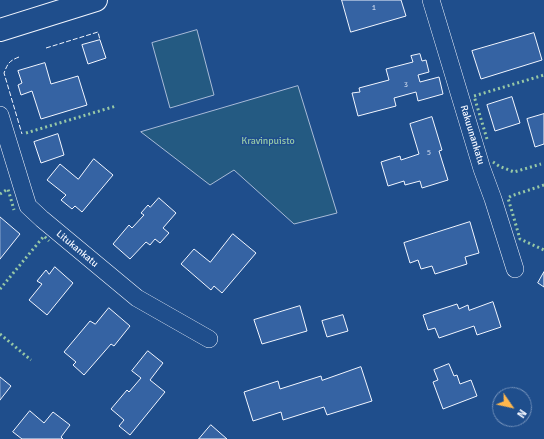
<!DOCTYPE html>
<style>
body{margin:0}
#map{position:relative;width:544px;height:439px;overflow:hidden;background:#1f4e8c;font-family:Signika,sans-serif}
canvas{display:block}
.north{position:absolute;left:492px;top:387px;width:40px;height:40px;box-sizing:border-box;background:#1f4e8c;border:1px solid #7391ba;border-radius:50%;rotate:124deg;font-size:11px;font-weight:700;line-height:16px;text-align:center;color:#f2f6ff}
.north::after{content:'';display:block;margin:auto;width:14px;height:18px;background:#ffb74d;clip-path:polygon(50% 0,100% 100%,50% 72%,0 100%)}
</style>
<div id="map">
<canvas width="544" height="439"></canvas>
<div class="north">N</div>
</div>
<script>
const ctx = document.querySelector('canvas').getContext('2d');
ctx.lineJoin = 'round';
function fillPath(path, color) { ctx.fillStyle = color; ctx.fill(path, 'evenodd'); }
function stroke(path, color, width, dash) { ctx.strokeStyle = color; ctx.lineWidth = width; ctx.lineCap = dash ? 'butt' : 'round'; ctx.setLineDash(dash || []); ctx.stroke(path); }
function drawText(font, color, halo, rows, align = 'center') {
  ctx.font = font + ' Signika,sans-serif'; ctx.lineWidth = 3; ctx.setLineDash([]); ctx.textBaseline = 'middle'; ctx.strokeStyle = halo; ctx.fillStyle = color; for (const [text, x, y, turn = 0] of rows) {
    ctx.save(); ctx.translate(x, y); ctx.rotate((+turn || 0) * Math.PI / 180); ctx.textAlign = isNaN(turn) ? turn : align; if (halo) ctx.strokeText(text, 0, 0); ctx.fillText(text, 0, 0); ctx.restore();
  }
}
const green = new Path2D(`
 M197 30 214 95 170 108 152 43Z
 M298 86 337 213 294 224 234 170 210 185 141 132Z`);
fillPath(green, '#245a82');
stroke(green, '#a8bbd7', 1);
const building = new Path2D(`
 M342 0H401L406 16 351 32Z
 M534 33 542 60 481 79 472 51Z
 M100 40 106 58 88 64 82 45Z
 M420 54 422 61 426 60 429 72 418 75 420 82 439 77 443 94 418 101 416 92 394 98 396 106 358 116 352 93 360 92 359 88 389 80 386 69 413 62 411 56Z
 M45 63 51 84 78 76 87 105 41 119 32 91 21 95 18 85 22 83 18 71Z
 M512 97 520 123 495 131 487 105Z
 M544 114V144L535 147 527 119Z
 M432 117 442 150 439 151 448 180 422 188 420 181 405 185 404 181 388 186 381 162 400 156 401 160 419 154 410 124Z
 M58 134 64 155 41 163 34 142Z
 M94 159 113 175 82 212 75 206 72 209 61 200 66 195 47 180 60 164 78 179Z
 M159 198 176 213 163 228 169 233 160 243 155 239 150 245 146 242 130 259 113 244 129 225 132 228 144 215 141 213 148 205 150 207Z
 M0 217 20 234 0 259Z
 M470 222 479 253 465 257 467 264 435 274 432 266 421 269 418 260 410 263 404 243Z
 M233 234 256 253 222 293 214 286 211 290 181 264 194 249 210 262Z
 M55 267 73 283 47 315 29 300 42 284 37 281 46 270 49 274Z
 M544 272V287L538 283Z
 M493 302 501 327 477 335 474 326 439 338 435 328 428 330 423 315 457 304 459 309 468 305 469 310Z
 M300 306 307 331 262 344 254 320Z
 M109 308 130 326 114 346 111 344 84 375 73 365 76 362 64 352 90 321 95 324Z
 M343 315 348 331 327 337 322 321Z
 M148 351 163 363 150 380 165 392 130 435 119 426 124 420 111 409 127 390 129 392 141 378 132 371Z
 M449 364 454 376 457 375 460 384 471 380 477 396 443 409 433 382 438 380 434 370Z
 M361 367 372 401 327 415 324 407 283 420 281 412 253 421 244 392 278 381 280 389 321 376 322 380Z
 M0 377 11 386 0 400Z
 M30 411 44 423 53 412 70 425 61 437 63 439H22L13 432Z
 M211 425 227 439H199Z`);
fillPath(building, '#3563a3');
stroke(building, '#f2f6ff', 1);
const street = new Path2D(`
 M431 0 482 169 493 199 515 269
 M0 115 23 190 28 206 42 219 137 298 209 339`);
const secondary = new Path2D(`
 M0 30 96 0`);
stroke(street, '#f2f6ff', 18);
stroke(secondary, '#f2f6ff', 24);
stroke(street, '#1f4e8c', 17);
stroke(secondary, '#1f4e8c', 22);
stroke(new Path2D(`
 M26 133 116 106
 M487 139 474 96 544 75
 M493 162 499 166 514 172 541 164
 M544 185 511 196 508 198 520 239 544 250
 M0 194 8 189 14 210
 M0 289 44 236 49 241
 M0 334 31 360`), '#97c8a6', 3, [2, 3]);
stroke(new Path2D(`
 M46 48 98 32 100 40
 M19 57C9 61 8 63 4 73L22 134`), '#f2f6ff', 1, [5, 2]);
drawText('8px', '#c3d1e8', null, [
 ["1",374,8],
 ["3",406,85],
 ["5",429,153]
]);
drawText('10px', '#f2f6ff', '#1f4e8c', [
 ["Rakuunankatu",472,135,73],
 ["Litukankatu",77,249,40]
]);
drawText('10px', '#97c8a6', '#1f4e8c', [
 ["Kravinpuisto",268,141]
]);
</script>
